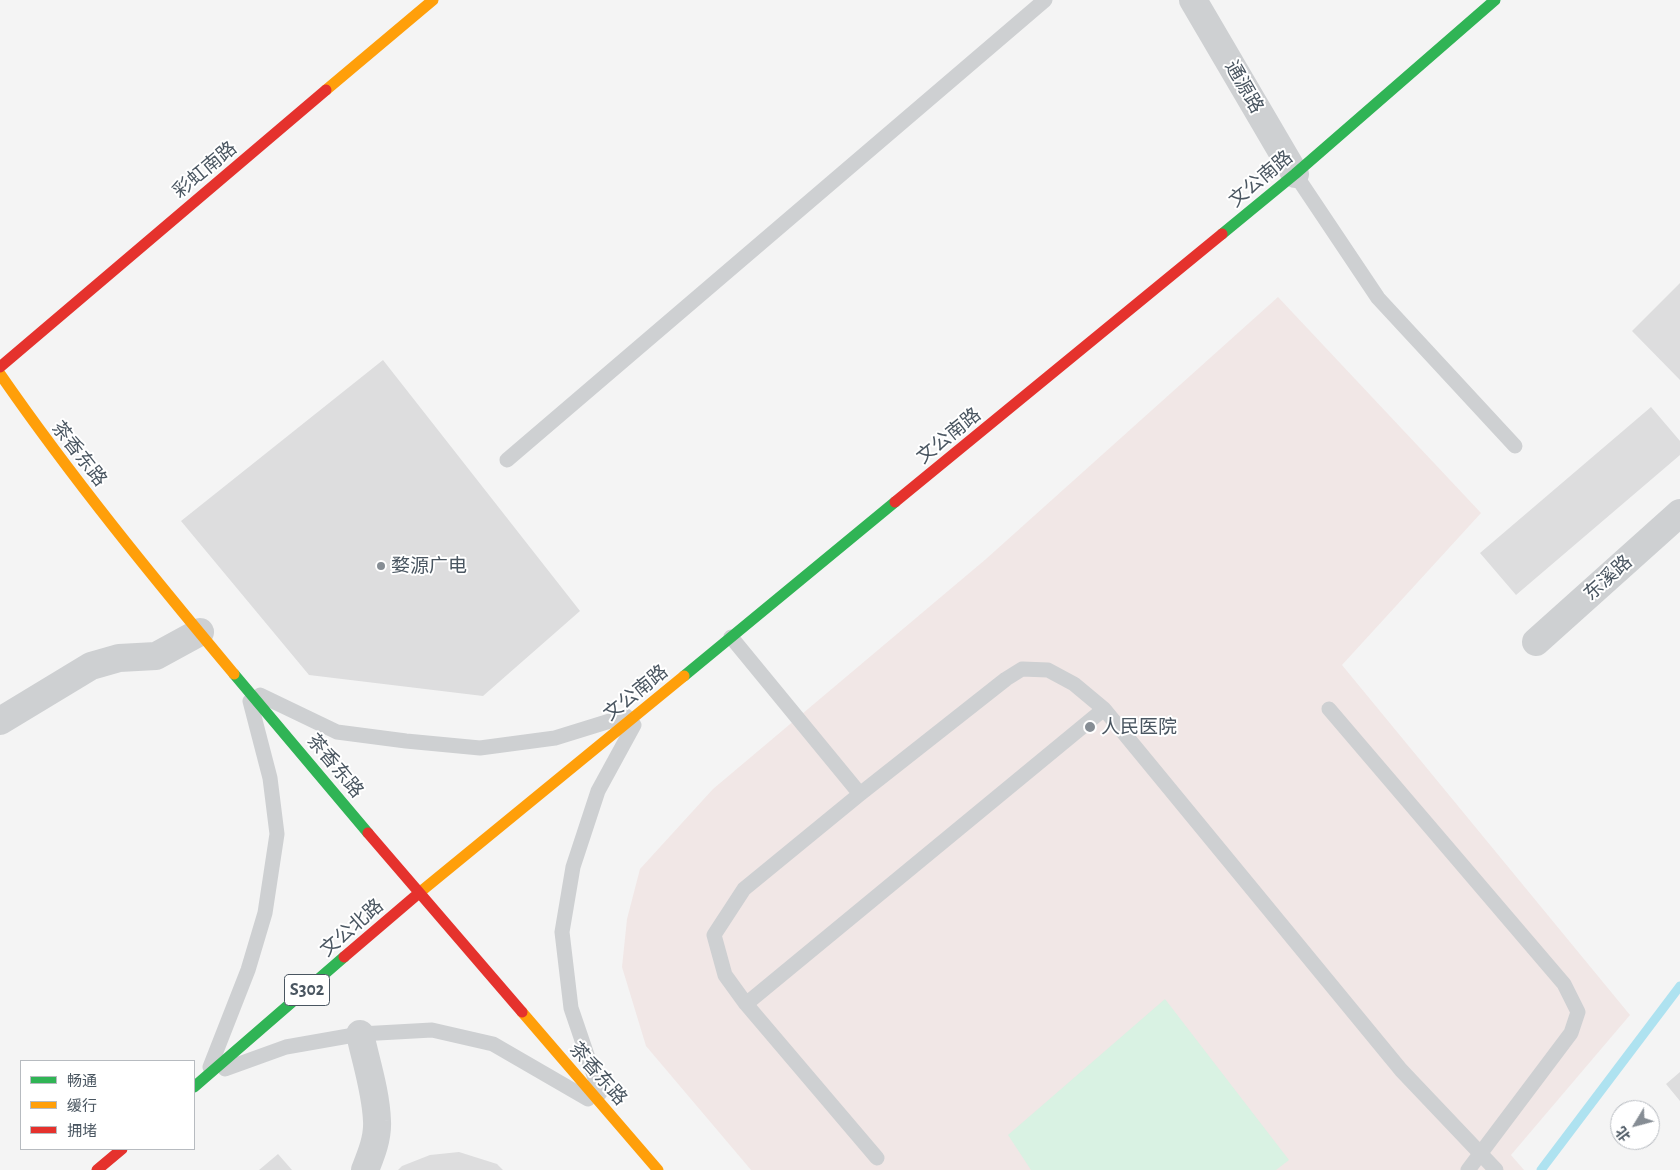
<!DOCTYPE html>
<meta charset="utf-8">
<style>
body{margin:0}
#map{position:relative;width:1680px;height:1170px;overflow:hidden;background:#f4f4f4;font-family:"Alegreya Sans","Noto Sans SC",sans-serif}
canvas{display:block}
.legend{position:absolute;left:20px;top:1060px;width:175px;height:90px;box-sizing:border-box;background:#fff;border:1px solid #b7bbc0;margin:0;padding:6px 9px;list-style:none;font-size:15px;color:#4a5661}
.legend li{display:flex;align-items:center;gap:10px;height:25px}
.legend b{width:25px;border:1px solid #b7bbc0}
.north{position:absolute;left:1610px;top:1100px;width:50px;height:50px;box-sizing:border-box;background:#fff;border:1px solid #b7bbc0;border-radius:50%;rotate:233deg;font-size:14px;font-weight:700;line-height:20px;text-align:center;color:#4a5661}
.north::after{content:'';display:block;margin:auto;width:18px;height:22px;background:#868d94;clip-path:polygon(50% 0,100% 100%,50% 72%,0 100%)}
</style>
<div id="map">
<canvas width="1680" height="1170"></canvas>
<ul class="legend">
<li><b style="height:6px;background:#30b455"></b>畅通</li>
<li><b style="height:6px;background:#ff9f0a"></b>缓行</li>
<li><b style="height:6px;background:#e5322d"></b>拥堵</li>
</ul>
<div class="north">北</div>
</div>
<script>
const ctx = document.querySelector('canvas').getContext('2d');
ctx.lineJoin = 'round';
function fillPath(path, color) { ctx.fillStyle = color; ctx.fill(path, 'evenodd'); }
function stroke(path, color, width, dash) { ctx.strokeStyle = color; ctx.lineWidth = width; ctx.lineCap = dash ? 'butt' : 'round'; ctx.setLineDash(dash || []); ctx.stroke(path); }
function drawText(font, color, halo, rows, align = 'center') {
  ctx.font = font + ' "Alegreya Sans","Noto Sans SC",sans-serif'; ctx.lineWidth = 4; ctx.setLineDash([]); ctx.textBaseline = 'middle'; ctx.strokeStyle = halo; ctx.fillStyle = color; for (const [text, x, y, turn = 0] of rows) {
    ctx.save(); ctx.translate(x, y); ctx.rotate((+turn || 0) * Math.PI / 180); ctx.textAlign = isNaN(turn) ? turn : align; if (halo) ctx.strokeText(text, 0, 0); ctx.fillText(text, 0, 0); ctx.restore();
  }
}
fillPath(new Path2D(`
 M1278 297 1481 513 1342 665 1630 1015 1511 1155 1524 1170H751L646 1046 622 967 627 919 640 869 713 789 986 559Z`), '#f1e7e6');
fillPath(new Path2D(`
 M1165 999 1289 1160 1276 1170H1031L1008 1135Z`), '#d9f2e3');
stroke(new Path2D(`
 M1541 1170 1680 986`), '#aee2f0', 9);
fillPath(new Path2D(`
 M1680 283V380L1632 331Z
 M383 360 580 611 483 696 309 675 181 521Z
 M1651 407 1680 441V455L1516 595 1480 553Z
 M1680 1072V1101L1666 1084Z
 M459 1152 497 1164 503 1170H398L402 1166 430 1155Z
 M278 1154 292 1170H259Z`), '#ddddde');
stroke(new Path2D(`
 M1295 174 1378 298 1515 446
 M507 460 1045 0
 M731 637 860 794
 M260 695 337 732 406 741 480 748 555 738 626 716
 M1329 709 1564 984 1578 1012 1571 1033 1468 1170
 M746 1004 1104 709
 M210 1067 248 970 265 913 277 834 270 778 250 701
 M225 1069 286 1047 360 1034 432 1030 493 1044 588 1099
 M600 1093 571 1008 562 932 573 867 598 791 634 725
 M877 1158 746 1004 725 975 714 935 744 889 860 794 1006 679 1022 669 1048 670 1074 684 1104 709 1401 1070 1496 1170`), '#ced0d2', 15);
stroke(new Path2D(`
 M1193 0 1295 174
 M1536 642 1680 513
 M0 721 91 666 119 658 156 656 200 632
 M360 1034C366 1062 376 1092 377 1121 378 1138 371 1155 365 1170`), '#ced0d2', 28);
stroke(new Path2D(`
 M1222 234 1295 174 1495 0
 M234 674 368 833
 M684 676 895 502
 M194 1087 344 957`), '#30b455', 11);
stroke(new Path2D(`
 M326 90 433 0
 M0 374C72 478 152 576 234 674
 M419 893 684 676
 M522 1012 658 1170`), '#ff9f0a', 11);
stroke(new Path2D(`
 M0 367 326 90
 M895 502 1222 234
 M368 833 522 1012
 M344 957 419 893
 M97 1170 122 1149`), '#e5322d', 11);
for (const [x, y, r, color] of [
 [381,566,5,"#868d94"],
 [1090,727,6,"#868d94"]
]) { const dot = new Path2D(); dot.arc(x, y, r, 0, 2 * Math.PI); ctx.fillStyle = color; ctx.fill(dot); stroke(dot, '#fff', 2); }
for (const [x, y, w] of [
 [307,990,45]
]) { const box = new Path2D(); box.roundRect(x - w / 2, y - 15.5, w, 31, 4); ctx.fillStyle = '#fff'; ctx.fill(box); stroke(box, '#4a5661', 1); }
drawText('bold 18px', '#4a5661', null, [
 ["S302",307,990]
]);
drawText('19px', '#4a5661', '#fff', [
 ["通源路",1244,87,60],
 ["彩虹南路",205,170,-40],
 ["文公南路",1261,179,-40],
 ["文公南路",949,436,-39],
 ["茶香东路",79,454,52],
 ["东溪路",1608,578,-42],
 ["文公南路",636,693,-39],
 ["茶香东路",335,766,50],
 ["文公北路",352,928,-41],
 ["茶香东路",598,1074,49]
]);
drawText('19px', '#4a5661', '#fff', [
 ["婺源广电",391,566],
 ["人民医院",1101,727]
], 'left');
</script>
